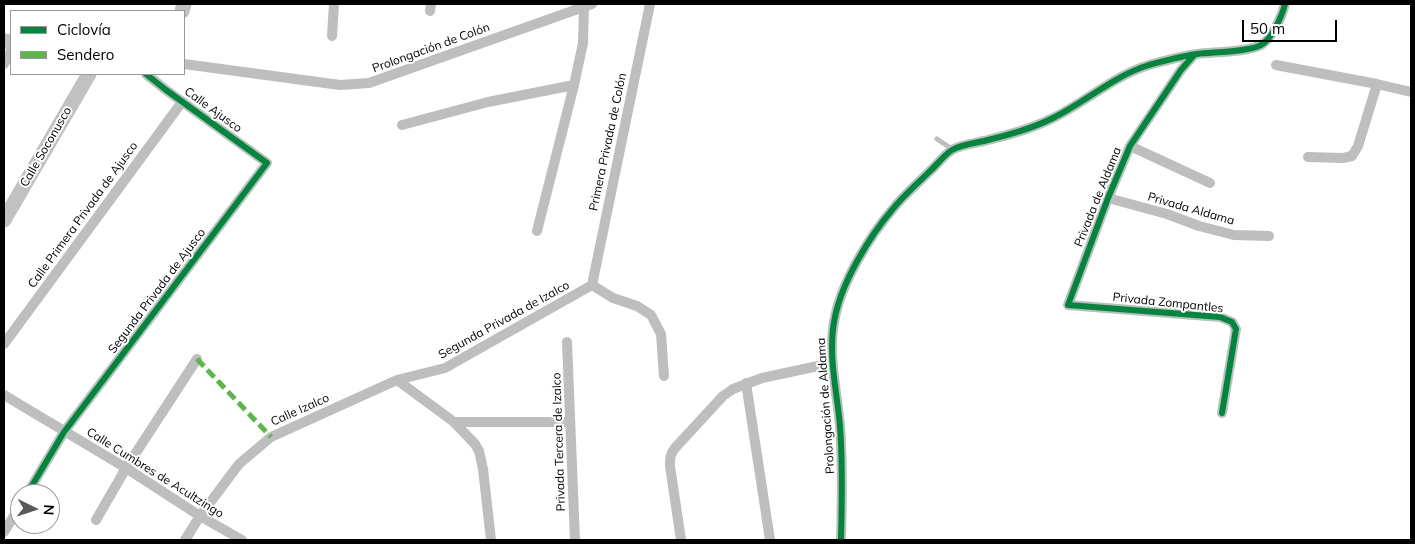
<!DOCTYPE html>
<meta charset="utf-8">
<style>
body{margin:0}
#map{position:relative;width:1415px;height:544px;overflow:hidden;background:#fff;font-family:Mulish,sans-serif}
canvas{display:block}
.frame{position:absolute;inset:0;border:5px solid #000;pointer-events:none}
.legend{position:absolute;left:10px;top:10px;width:175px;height:65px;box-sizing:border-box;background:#fff;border:1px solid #999;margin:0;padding:6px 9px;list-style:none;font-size:15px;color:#000}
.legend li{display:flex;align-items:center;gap:10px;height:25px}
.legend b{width:25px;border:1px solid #999}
.north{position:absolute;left:10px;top:484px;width:50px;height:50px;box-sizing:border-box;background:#fff;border:1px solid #999;border-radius:50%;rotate:94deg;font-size:14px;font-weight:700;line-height:20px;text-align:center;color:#000}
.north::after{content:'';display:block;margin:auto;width:18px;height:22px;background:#595959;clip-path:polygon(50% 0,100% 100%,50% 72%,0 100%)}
.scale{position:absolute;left:1242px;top:20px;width:95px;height:22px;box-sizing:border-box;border:2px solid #000;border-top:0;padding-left:6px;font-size:15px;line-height:18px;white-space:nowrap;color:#000;-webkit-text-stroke:4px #fff;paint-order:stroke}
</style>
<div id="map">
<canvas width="1415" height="544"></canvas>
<div class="frame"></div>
<ul class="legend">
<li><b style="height:6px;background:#00873e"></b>Ciclovía</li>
<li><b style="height:6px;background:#58b947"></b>Sendero</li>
</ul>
<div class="north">N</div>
<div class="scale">50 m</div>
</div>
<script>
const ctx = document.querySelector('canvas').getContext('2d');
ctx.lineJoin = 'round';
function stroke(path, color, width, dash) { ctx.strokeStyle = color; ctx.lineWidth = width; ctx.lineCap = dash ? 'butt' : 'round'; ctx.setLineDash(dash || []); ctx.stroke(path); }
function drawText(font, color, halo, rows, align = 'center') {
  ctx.font = font + ' Mulish,sans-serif'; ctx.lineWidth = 4; ctx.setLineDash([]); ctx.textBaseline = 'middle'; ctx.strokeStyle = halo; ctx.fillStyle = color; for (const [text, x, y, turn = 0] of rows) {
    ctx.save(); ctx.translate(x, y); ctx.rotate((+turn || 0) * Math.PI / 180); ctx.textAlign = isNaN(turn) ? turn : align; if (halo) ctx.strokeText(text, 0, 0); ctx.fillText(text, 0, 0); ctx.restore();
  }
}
stroke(new Path2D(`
 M937 139 952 149`), '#bebebe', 5);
stroke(new Path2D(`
 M430 11 431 4
 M332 36 334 4
 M1194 55 1181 70 1130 146 1108 198 1068 305 1220 317 1232 322 1236 329 1222 413
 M4 64 11 51
 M184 64 340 85 369 83 592 4
 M1276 65 1377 84 1358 146 1352 156 1343 158 1308 157
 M1377 84 1411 92
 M402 125 488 102 574 85
 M1130 146 1210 183
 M1108 198 1167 214 1199 226 1234 235 1269 236
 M537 231 574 85 583 43 584 7
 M592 285 650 4
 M592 285 613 298 637 306 651 315 661 334 664 376
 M567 342 575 540
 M4 344 182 102
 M397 380 454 422 475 444 479 451 483 469 491 540
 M746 383 770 540
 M4 395 126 468 200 516 242 540
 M454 422H570
 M27 494 64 432 267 163 166 90 146 74
 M96 520 126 468 197 359
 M4 532 20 506
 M185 540 200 516 239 464 271 437 397 380 445 368 592 285
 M681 540 670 466C670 458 670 454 675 448L723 396 733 389 762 378 832 363
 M841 540C842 502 843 464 840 426 837 390 827 354 835 317 842 282 869 237 892 210 903 196 916 185 929 172 936 166 945 154 952 150 960 145 975 143 984 141 1008 135 1031 129 1053 118 1086 102 1113 76 1149 65 1164 61 1181 56 1197 54 1212 52 1249 52 1261 45 1272 39 1282 16 1285 4`), '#bebebe', 10);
stroke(new Path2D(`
 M182 11 184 4
 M4 41 11 42
 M4 220 89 74`), '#c1c1c1', 15);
stroke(new Path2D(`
 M197 359 271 437`), '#58b947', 5, [10, 5]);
stroke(new Path2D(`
 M1194 55 1181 70 1130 146 1108 198 1068 305 1220 317 1232 322 1236 329 1222 413
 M27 494 64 432 267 163 166 90 146 74
 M841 540C842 502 843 464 840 426 837 390 827 354 835 317 842 282 869 237 892 210 903 196 916 185 929 172 936 166 945 154 952 150 960 145 975 143 984 141 1008 135 1031 129 1053 118 1086 102 1113 76 1149 65 1164 61 1181 56 1197 54 1212 52 1249 52 1261 45 1272 39 1282 16 1285 4`), '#00873e', 6);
drawText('12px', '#000', '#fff', [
 ["Prolongación de Colón",431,48,-20],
 ["Calle Ajusco",213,110,36],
 ["Primera Privada de Colón",608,142,-78],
 ["Calle Soconusco",46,147,-60],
 ["Privada de Aldama",1098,197,-68],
 ["Privada Aldama",1191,209,16],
 ["Calle Primera Privada de Ajusco",83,215,-54],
 ["Segunda Privada de Ajusco",157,291,-53],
 ["Privada Zompantles",1168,303,6],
 ["Segunda Privada de Izalco",504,320,-29],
 ["Prolongación de Aldama",826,406,-94],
 ["Calle Izalco",300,410,-24],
 ["Privada Tercera de Izalco",559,442,-92],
 ["Calle Cumbres de Acultzingo",155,473,32]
]);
</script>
